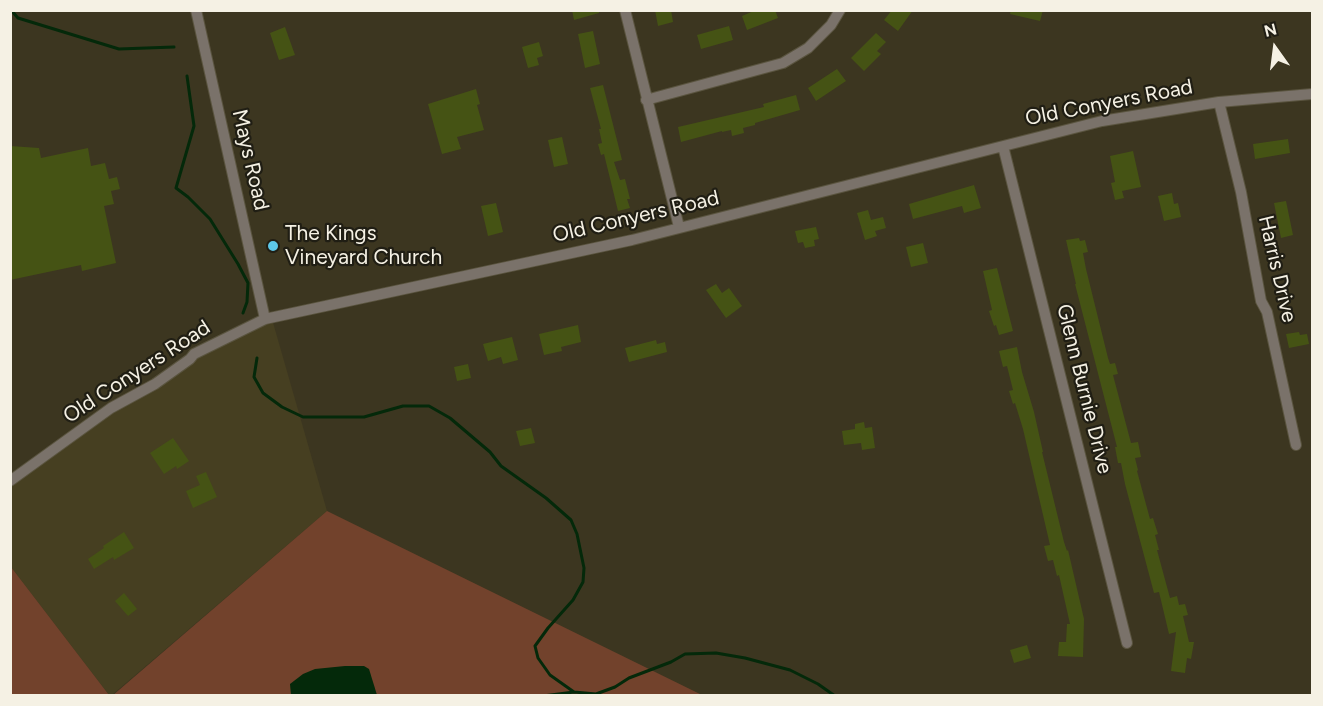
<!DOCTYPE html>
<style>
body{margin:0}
#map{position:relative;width:1323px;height:706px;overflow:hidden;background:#3c3620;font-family:Figtree,sans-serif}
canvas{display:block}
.frame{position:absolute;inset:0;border:12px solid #f5f1e4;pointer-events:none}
.north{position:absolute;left:1245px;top:18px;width:60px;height:60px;-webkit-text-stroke:4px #201e14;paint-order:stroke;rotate:346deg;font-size:16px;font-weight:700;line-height:24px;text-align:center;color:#f5f1e4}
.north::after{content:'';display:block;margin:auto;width:21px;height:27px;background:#f5f1e4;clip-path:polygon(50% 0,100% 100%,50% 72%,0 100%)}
</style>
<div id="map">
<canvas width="1323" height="706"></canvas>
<div class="frame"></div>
<div class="north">N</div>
</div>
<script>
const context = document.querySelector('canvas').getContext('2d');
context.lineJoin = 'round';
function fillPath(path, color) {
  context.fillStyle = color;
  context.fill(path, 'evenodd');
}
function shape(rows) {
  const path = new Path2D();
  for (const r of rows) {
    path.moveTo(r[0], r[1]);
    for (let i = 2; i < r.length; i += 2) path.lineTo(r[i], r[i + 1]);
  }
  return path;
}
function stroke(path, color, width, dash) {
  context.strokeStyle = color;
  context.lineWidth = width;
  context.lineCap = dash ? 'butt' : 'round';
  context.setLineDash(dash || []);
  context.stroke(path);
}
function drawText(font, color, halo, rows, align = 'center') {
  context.font = font + ' Figtree,sans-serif';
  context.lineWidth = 4.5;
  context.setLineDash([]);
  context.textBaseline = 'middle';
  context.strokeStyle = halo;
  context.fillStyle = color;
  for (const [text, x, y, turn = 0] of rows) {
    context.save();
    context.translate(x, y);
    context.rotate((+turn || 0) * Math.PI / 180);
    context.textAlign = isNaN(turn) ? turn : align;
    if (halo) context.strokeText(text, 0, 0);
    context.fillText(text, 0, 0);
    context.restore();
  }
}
const built = shape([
 [270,312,327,511,112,695,109,695,11,567,11,479,194,354]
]);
const green = shape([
 [327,511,702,695,112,696],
 [11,567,109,695,11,695]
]);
const water = shape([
 [345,666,364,666,369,669,377,695,291,695,290,684,303,674,315,669]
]);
const stream = shape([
 [11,10,18,18,119,49,174,47],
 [187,76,194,126,176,188,188,197,210,219,238,264,248,283,247,302,243,313],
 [257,358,254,377,263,393,282,407,303,417,364,417,403,406,429,406,450,418,490,452,501,466,546,498,571,520,577,534,584,568,583,582,573,600,548,628,535,646,538,658,550,675,574,692],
 [543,696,574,692,596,694,615,687,629,678,671,662,685,654,716,653,745,658,790,670,818,684,835,696]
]);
const building = shape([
 [572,10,599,10,599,13,574,20],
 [655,10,671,10,673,22,658,26],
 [756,10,775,10,778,18,747,30,742,16],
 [892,10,913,10,898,31,884,20],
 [1011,10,1043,10,1040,21,1010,14],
 [729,26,733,40,701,49,697,35],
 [285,27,295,55,279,60,270,33],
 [593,31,600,64,585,68,578,34],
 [876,33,886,42,877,51,881,54,864,71,851,58],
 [539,42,543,56,537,58,539,65,528,68,522,47],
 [837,69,846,81,816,101,808,88],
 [603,85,622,160,614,162,620,180,625,179,630,199,627,199,630,208,618,211,604,154,601,155,598,144,602,143,599,129,601,129,590,88],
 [476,89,480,104,477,105,484,130,457,137,461,149,442,154,428,104],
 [796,95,800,110,755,123,755,125,743,128,744,133,732,136,731,130,722,132,722,131,681,142,678,127,764,107,763,104],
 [562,137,568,164,554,167,548,140],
 [1288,139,1290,153,1255,159,1253,144],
 [10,146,39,148,41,158,88,148,91,166,105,163,109,179,117,177,120,189,111,191,114,204,104,206,116,263,82,271,81,265,10,280],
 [1133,151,1141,187,1122,191,1124,198,1115,200,1111,183,1115,182,1110,156],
 [974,185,981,208,964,213,962,206,913,219,909,204],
 [1172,193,1174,204,1178,203,1181,217,1164,221,1158,196],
 [1286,201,1293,235,1281,238,1274,203],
 [496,203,503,232,488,236,481,206],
 [868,210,871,220,883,217,886,228,875,231,877,236,865,240,857,213],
 [816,227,819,239,814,240,815,246,805,248,803,242,798,243,795,231],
 [1079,238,1080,241,1085,240,1088,252,1083,253,1086,269,1108,358,1110,364,1115,363,1118,374,1113,375,1131,443,1138,442,1141,457,1135,458,1138,470,1137,471,1150,519,1153,518,1158,534,1155,535,1159,550,1157,550,1170,598,1177,596,1179,605,1185,604,1188,615,1183,616,1189,642,1194,642,1191,659,1187,658,1185,673,1171,671,1176,632,1169,634,1159,592,1154,593,1125,484,1121,463,1118,463,1115,447,1117,447,1075,284,1076,284,1066,240],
 [923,243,928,263,911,267,906,247],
 [997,268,1013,331,999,335,996,325,994,326,989,311,992,310,983,271],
 [716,284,722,293,729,288,742,306,726,318,706,290],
 [578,325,581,342,561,347,562,351,544,355,539,334],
 [1299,332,1300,335,1307,334,1309,344,1289,348,1286,334],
 [512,337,518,360,503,364,501,357,488,361,483,344],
 [656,340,657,344,665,342,667,352,629,362,625,348],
 [1017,347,1022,372,1034,412,1043,452,1042,452,1064,542,1067,551,1068,550,1084,619,1083,657,1058,656,1059,642,1066,642,1067,624,1070,624,1059,575,1057,576,1053,560,1048,561,1044,546,1050,545,1023,429,1015,403,1013,404,1009,391,1013,390,1007,366,1003,367,999,351],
 [468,364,471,378,457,381,454,367],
 [864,422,865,428,872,427,875,448,862,450,861,443,844,445,842,431,855,429,855,424],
 [531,428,535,443,520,446,516,431],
 [173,438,189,461,177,469,176,466,164,474,150,453],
 [206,472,217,497,193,508,186,491,200,485,196,476],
 [124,532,134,548,114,560,113,557,94,569,88,559,104,548,103,546],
 [124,593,137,609,128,616,115,601],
 [1027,645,1031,658,1014,663,1010,650]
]);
const minor = shape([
 [196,10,265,319],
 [625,10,679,227],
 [646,100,783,63,808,48,831,25,840,10],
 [1219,102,1241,192,1261,301,1267,312,1296,445],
 [1003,146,1127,643],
 [10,481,111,408,155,384,190,359,194,354,265,319,632,240,1102,121,1219,102,1312,94]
]);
const markers = [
 [273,246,6,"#5dc7e8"]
];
const streetNames = [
 ["Old Conyers Road",1109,103,-11],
 ["Mays Road",250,160,77],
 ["Old Conyers Road",636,217,-13],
 ["Harris Drive",1277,269,77],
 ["Old Conyers Road",137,372,-33],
 ["Glenn Burnie Drive",1084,389,76]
];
const poiNames = [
 ["The Kings",285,234],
 ["Vineyard Church",285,258]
];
fillPath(built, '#463f21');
fillPath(green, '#72422c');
fillPath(water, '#04290a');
stroke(stream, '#04290a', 3);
fillPath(building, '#455314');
stroke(minor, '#5a543f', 12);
stroke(minor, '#7a726a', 10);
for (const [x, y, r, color] of markers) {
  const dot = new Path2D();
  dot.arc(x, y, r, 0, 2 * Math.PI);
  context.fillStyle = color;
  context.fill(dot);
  stroke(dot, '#201e14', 2);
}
drawText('21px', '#f5f1e4', '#201e14', streetNames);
drawText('21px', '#f5f1e4', '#201e14', poiNames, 'left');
</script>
